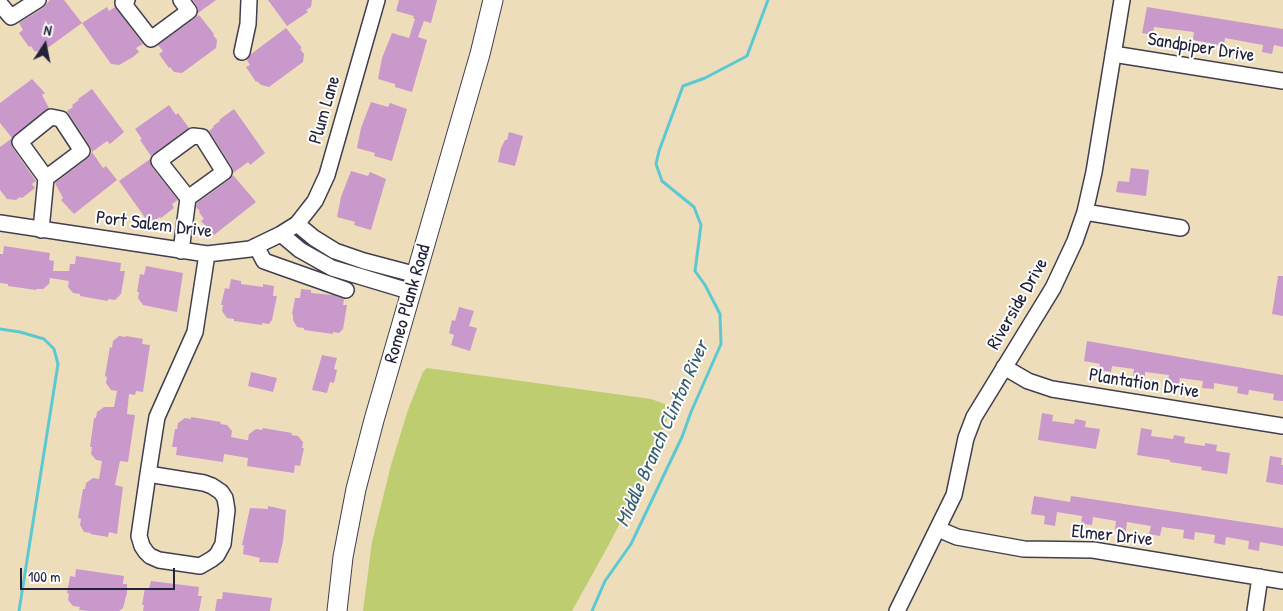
<!DOCTYPE html>
<style>
body{margin:0}
#map{position:relative;width:1283px;height:611px;overflow:hidden;background:#edb;font-family:"Patrick Hand",sans-serif}
canvas{display:block}
.north{position:absolute;left:20px;top:20px;width:50px;height:50px;-webkit-text-stroke:4px #fff;paint-order:stroke;rotate:11deg;font-size:14px;font-weight:700;line-height:20px;text-align:center;color:#22223b}
.north::after{content:'';display:block;margin:auto;width:18px;height:22px;background:#22223b;clip-path:polygon(50% 0,100% 100%,50% 72%,0 100%)}
.scale{position:absolute;left:20px;top:568px;width:155px;height:22px;box-sizing:border-box;border:2px solid #22223b;border-top:0;padding-left:6px;font-size:15px;line-height:18px;white-space:nowrap;color:#22223b;-webkit-text-stroke:4px #fff;paint-order:stroke}
</style>
<div id="map">
<canvas width="1283" height="611"></canvas>
<div class="north">N</div>
<div class="scale">100 m</div>
</div>
<script>
const context = document.querySelector('canvas').getContext('2d');
context.lineJoin = 'round';
function fillPath(path, color) {
  context.fillStyle = color;
  context.fill(path, 'evenodd');
}
function shape(rows) {
  const path = new Path2D();
  for (const r of rows) {
    path.moveTo(r[0], r[1]);
    for (let i = 2; i < r.length; i += 2) path.lineTo(r[i], r[i + 1]);
  }
  return path;
}
function stroke(path, color, width, dash) {
  context.strokeStyle = color;
  context.lineWidth = width;
  context.lineCap = dash ? 'butt' : 'round';
  context.setLineDash(dash || []);
  context.stroke(path);
}
function drawText(font, color, halo, rows, align = 'center') {
  context.font = font + ' "Patrick Hand",sans-serif';
  context.lineWidth = 4;
  context.setLineDash([]);
  context.textBaseline = 'middle';
  context.strokeStyle = halo;
  context.fillStyle = color;
  for (const [text, x, y, turn = 0] of rows) {
    context.save();
    context.translate(x, y);
    context.rotate((+turn || 0) * Math.PI / 180);
    context.textAlign = isNaN(turn) ? turn : align;
    if (halo) context.strokeText(text, 0, 0);
    context.fillText(text, 0, 0);
    context.restore();
  }
}
const green = shape([
 [427,368,651,399,665,404,667,420,646,473,607,548,572,611,363,611,372,542,391,465,408,410,423,372]
]);
const stream = shape([
 [0,329,20,332,44,339,54,349,58,364,19,611],
 [592,611,605,581,631,544,682,437,691,412,721,344,720,314,705,285,695,271,701,225,694,207,662,181,656,164,659,151,683,86,705,78,747,56,768,0]
]);
const building = shape([
 [50,0,64,0,82,23,42,52,34,51,31,46,29,47,19,33,23,30,19,23,43,8],
 [193,0,216,0,198,13,197,6],
 [268,0,312,0,311,7,306,10,308,12,287,26],
 [399,0,437,0,431,23,424,21,418,37,427,40,412,92,395,87,395,84,378,79,382,58,392,33,409,38,415,19,413,18,414,16,396,11],
 [107,7,109,11,115,7,143,44,136,48,139,52,133,57,119,65,111,64,82,23],
 [1147,7,1283,29,1283,47,1274,45,1272,54,1262,52,1263,45,1225,38,1224,46,1193,40,1194,32,1154,27,1153,35,1142,33],
 [199,15,214,34,213,35,217,40,216,48,182,73,174,72,170,67,169,68,159,54,163,51,158,45],
 [286,28,302,48,300,49,304,54,303,62,269,87,261,85,257,81,256,82,246,67,250,65,247,60,251,54],
 [32,79,45,93,42,95,49,108,12,138,0,123,0,103],
 [92,89,124,132,110,144,107,141,92,152,90,146,67,111,73,107,72,105,79,100,78,99],
 [371,102,388,107,390,103,407,109,392,161,374,156,375,153,357,148,361,128],
 [169,105,176,115,178,113,189,128,151,156,140,140,142,139,135,129],
 [234,109,265,153,250,165,248,162,233,173,232,167,209,131,214,127,213,126,220,121,219,120],
 [509,132,523,136,515,166,498,162,501,148,505,140,507,140],
 [11,139,12,147,36,181,32,184,35,188,22,198,20,197,16,200,7,199,0,190,0,147],
 [92,152,103,168,106,166,117,180,74,214,61,200,63,198,55,183,88,158],
 [150,159,152,167,178,200,172,204,174,208,161,218,160,217,155,220,146,219,119,181],
 [1131,168,1149,170,1146,196,1116,192,1118,181,1129,182],
 [351,171,368,176,370,172,386,179,371,230,354,225,355,222,337,217,341,197],
 [233,175,256,202,214,235,201,221,204,219,199,212,200,211,196,207,197,203,229,180],
 [4,246,50,253,49,260,54,261,53,271,69,271,70,264,75,264,76,256,121,263,120,271,125,271,121,294,115,300,108,299,108,301,80,296,80,294,73,293,68,287,69,281,50,278,49,284,43,289,37,289,36,290,8,286,8,284,0,283,0,254,3,254],
 [146,266,183,273,177,312,143,305,138,298,139,292,137,292,140,274,144,275],
 [1278,276,1283,276,1283,316,1272,314],
 [231,279,241,281,241,284,263,287,263,284,274,286,273,296,277,296,272,320,269,324,262,323,262,325,234,321,234,319,227,318,222,311,223,305,221,305,225,288,229,289],
 [301,289,311,290,311,293,333,295,344,299,343,305,347,305,343,329,339,333,333,332,333,334,304,330,304,328,297,327,293,320,293,314,292,314,295,298,300,298],
 [459,307,474,311,469,326,477,328,470,351,451,345,454,335,449,333,452,320,455,321],
 [119,336,126,337,126,336,143,339,142,344,150,345,143,392,136,391,135,395,129,394,127,414,135,415,131,442,128,462,120,461,115,485,123,487,117,534,109,532,108,537,90,534,91,533,84,532,80,525,81,519,78,518,83,489,85,489,86,483,93,478,99,479,102,461,96,460,91,454,92,447,90,447,94,418,96,418,97,412,104,407,114,407,117,391,111,390,106,383,107,377,105,376,110,347,112,348,113,341],
 [1087,341,1283,375,1283,401,1273,400,1274,394,1249,390,1248,395,1237,393,1238,387,1214,383,1214,389,1202,388,1203,381,1180,378,1179,384,1168,382,1169,375,1145,372,1145,377,1133,376,1134,369,1112,366,1111,372,1099,370,1100,364,1084,361],
 [322,355,337,358,334,369,337,370,334,383,330,382,327,393,312,390],
 [251,372,277,378,273,392,248,386],
 [1042,413,1053,415,1052,421,1074,424,1075,419,1086,421,1085,427,1100,429,1096,449,1038,440],
 [191,417,221,422,220,424,227,425,232,431,231,437,246,440,248,440,249,434,256,429,262,430,263,428,292,433,291,435,298,436,303,442,302,448,304,448,300,466,295,465,294,473,247,466,248,458,224,454,223,462,176,455,177,447,172,447,175,429,177,429,178,423,185,418,191,419],
 [1141,428,1152,430,1151,436,1173,439,1174,435,1185,437,1184,443,1205,446,1205,443,1217,445,1216,451,1230,453,1227,474,1201,470,1202,467,1170,462,1170,460,1137,455],
 [1270,456,1282,458,1281,465,1283,465,1283,485,1266,482],
 [1034,496,1070,502,1071,496,1283,528,1283,546,1260,542,1259,551,1248,549,1249,541,1226,537,1225,545,1214,543,1215,535,1195,532,1194,540,1183,538,1184,530,1162,527,1160,536,1149,534,1151,526,1127,522,1126,531,1115,529,1116,521,1093,517,1092,525,1081,524,1082,516,1057,512,1055,526,1044,524,1045,516,1031,514],
 [268,506,286,510,283,541,278,563,259,562,260,558,243,554,244,545,242,545,250,508,268,509],
 [76,569,124,576,123,584,127,584,127,593,123,608,119,611,89,611,79,610,80,607,73,606,68,600,69,594,67,593,70,576,75,577],
 [151,581,199,587,198,596,202,596,199,611,143,611,144,605,142,605,145,588,149,588],
 [223,592,272,598,270,611,215,611,217,599,222,599]
]);
const minor = shape([
 [127,0,123,3,151,39,189,11,181,0],
 [0,4,11,17,38,0],
 [242,52,248,24,249,0],
 [1113,54,1283,81],
 [1085,212,1181,228],
 [0,223,207,254,250,249,281,234,297,224,315,201,327,175,377,0],
 [297,224,314,238,335,251,364,261,417,275],
 [41,230,46,178,20,142,51,117,61,119,82,151,46,178],
 [281,234,300,250,332,268,412,292],
 [256,246,264,261,346,290],
 [181,251,188,198,159,161,193,136,202,137,224,172,188,198],
 [1004,367,1028,381,1052,389,1283,426],
 [148,474,204,483,212,486,221,492,225,498,227,510,223,544,217,555,212,559,200,566,159,560,150,556,146,552,142,546,139,536,148,474,155,429,157,417,195,332,207,254],
 [938,529,957,537,1024,549,1093,550,1283,581],
 [897,611,954,495,966,438,974,417,1053,288,1075,241,1085,212,1094,172,1122,0],
 [1255,611,1260,577]
]);
const major = shape([
 [337,611,343,557,356,489,374,420,480,54,493,0]
]);
const streetNames = [
 ["Sandpiper Drive",1201,48,9],
 ["Plum Lane",325,110,-74],
 ["Port Salem Drive",154,225,7],
 ["Romeo Plank Road",408,304,-74],
 ["Riverside Drive",1018,304,-60],
 ["Plantation Drive",1144,384,9],
 ["Elmer Drive",1112,536,6]
];
const waterNames = [
 ["Middle Branch Clinton River",663,434,-66]
];
fillPath(green, '#bdcd70');
stroke(stream, '#5cc9d2', 3);
fillPath(building, '#ca99cc');
stroke(minor, '#413e4e', 18);
stroke(major, '#413e4e', 21);
stroke(minor, '#fff', 15);
stroke(major, '#fff', 19);
drawText('19px', '#22223b', '#fff', streetNames);
drawText('italic 20px', '#365c70', '#fff', waterNames);
</script>
